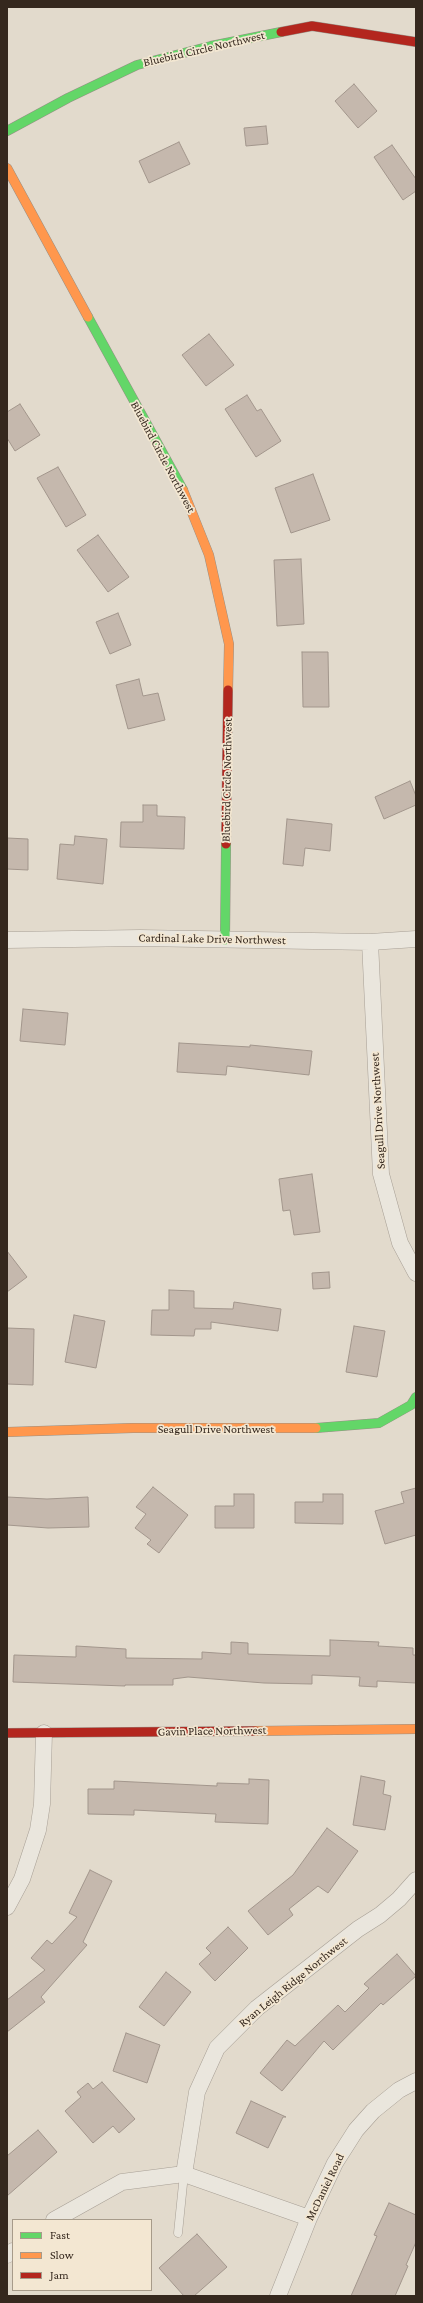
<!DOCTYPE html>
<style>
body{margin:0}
#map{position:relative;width:423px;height:2303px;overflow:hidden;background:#e2dacc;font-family:"Crimson Pro",serif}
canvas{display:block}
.frame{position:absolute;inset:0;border:8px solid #35281e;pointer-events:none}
.legend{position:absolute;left:12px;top:2219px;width:140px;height:72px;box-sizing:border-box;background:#f3e7d2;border:1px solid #a79b8a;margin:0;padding:5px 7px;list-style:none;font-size:12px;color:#35281e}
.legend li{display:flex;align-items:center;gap:8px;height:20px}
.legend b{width:20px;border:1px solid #a79b8a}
</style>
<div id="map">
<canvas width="423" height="2303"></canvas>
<div class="frame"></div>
<ul class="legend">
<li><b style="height:5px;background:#63d668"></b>Fast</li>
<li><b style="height:5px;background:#ff974d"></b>Slow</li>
<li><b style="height:5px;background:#b3261e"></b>Jam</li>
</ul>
</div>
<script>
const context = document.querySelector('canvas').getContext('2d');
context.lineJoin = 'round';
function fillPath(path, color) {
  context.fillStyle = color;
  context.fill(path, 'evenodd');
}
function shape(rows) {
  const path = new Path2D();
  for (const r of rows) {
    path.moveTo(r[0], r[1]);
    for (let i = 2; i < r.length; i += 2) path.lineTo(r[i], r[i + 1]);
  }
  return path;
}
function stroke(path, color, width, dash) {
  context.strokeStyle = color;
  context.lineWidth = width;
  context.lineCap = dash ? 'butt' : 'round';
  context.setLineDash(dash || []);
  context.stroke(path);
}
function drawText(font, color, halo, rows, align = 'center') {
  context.font = font + ' "Crimson Pro",serif';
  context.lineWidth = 3.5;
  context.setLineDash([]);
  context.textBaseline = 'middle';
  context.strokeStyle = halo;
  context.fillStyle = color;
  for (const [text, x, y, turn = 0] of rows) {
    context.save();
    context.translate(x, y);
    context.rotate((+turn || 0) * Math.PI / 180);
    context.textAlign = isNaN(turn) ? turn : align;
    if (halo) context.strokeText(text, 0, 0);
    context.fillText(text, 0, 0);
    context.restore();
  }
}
const building = shape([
 [354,84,377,111,358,128,335,101,354,84],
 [266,126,268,144,246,146,244,128,266,126],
 [179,142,190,164,149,183,139,161,179,142],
 [392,145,416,179,416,191,403,200,374,157,392,145],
 [209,334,234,365,206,386,182,355,209,334],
 [247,395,257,411,261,409,281,441,256,457,225,409,247,395],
 [20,404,40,435,15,451,7,438,7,412,20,404],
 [58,467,86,515,66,527,37,478,58,467],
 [313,474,330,520,291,533,275,488,313,474],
 [98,535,129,577,108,592,77,550,98,535],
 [301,559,304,624,277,626,274,560,301,559],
 [118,613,131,645,110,654,96,622,118,613],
 [302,652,328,652,329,707,303,707,302,652],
 [139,679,143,696,158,693,165,720,128,729,116,685,139,679],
 [410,781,416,796,416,805,384,819,375,797,410,781],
 [143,805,157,805,157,816,185,817,184,849,120,847,121,822,143,822,143,805],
 [287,819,332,824,330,851,305,848,303,866,283,864,287,819],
 [75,836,107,839,103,884,57,879,60,844,74,845,75,836],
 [7,838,28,839,28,870,7,869,7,838],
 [23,1009,68,1013,65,1045,20,1041,23,1009],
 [179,1043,250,1047,250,1045,312,1051,309,1075,227,1066,226,1075,177,1072,179,1043],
 [312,1174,320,1232,294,1235,290,1210,283,1211,279,1179,312,1174],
 [7,1251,27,1277,7,1292,7,1251],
 [329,1272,330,1288,313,1289,312,1273,329,1272],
 [169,1290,194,1291,194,1308,233,1309,234,1302,281,1309,278,1331,211,1322,211,1329,195,1329,194,1336,151,1335,152,1310,169,1310,169,1290],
 [74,1315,105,1321,96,1368,65,1362,74,1315],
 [354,1326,385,1331,377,1377,346,1372,354,1326],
 [7,1328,34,1329,33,1385,7,1384,7,1328],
 [153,1487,188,1515,159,1553,147,1544,151,1540,135,1528,146,1514,136,1507,153,1487],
 [416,1488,416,1535,385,1544,375,1511,404,1503,401,1492,416,1488],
 [234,1494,254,1494,254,1528,215,1528,215,1506,234,1506,234,1494],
 [323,1494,343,1494,343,1524,295,1523,295,1502,323,1502,323,1494],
 [7,1497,47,1499,88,1497,89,1527,48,1528,7,1525,7,1497],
 [330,1640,379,1642,378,1646,413,1648,413,1655,416,1655,416,1683,377,1681,377,1687,359,1686,360,1677,312,1675,312,1684,264,1683,188,1677,173,1679,173,1685,125,1685,125,1686,13,1682,14,1655,76,1657,76,1646,126,1649,126,1658,202,1659,202,1652,231,1654,231,1642,248,1643,248,1654,330,1656,330,1640],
 [361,1776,385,1781,383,1794,391,1796,385,1830,353,1825,361,1776],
 [249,1779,269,1780,268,1824,215,1822,216,1814,134,1810,134,1815,88,1814,88,1789,114,1789,114,1781,217,1786,217,1783,249,1784,249,1779],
 [327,1828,358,1851,328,1893,318,1886,289,1909,293,1915,268,1935,248,1911,293,1875,327,1828],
 [90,1870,112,1881,83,1942,87,1945,41,1997,45,2002,7,2032,7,2000,45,1970,31,1958,47,1940,52,1944,77,1917,69,1913,90,1870],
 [228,1927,248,1948,215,1981,199,1964,211,1953,206,1948,228,1927],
 [397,1954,416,1976,383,2005,381,2003,333,2050,324,2041,282,2091,260,2073,287,2040,295,2046,338,2005,345,2012,369,1988,364,1984,397,1954],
 [166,1972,191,1992,164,2026,139,2007,166,1972],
 [126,2033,160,2045,147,2083,113,2071,126,2033],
 [102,2082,135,2119,119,2133,113,2126,93,2143,65,2111,81,2097,77,2092,88,2083,93,2089,102,2082],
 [251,2101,286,2117,283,2117,268,2148,236,2133,251,2101],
 [38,2130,57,2152,7,2196,7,2156,38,2130],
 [389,2203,416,2215,416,2242,406,2265,408,2266,395,2296,351,2296,377,2236,374,2235,389,2203],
 [197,2234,227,2267,194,2296,184,2296,159,2268,197,2234]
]);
const lane = shape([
 [178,2233,184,2174]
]);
const street = shape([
 [7,940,140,938,370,942,416,939],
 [370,942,381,1174,400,1243,416,1273],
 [7,1907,22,1879,38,1830,42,1804,44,1733],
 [184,2174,197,2092,217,2048,257,2008,358,1929,380,1915,399,1899,416,1880],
 [54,2220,122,2182,184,2174,309,2218],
 [7,2255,13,2251],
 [278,2296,309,2218,335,2163,356,2130,373,2111,399,2090,416,2081]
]);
const fast = shape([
 [7,131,68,98,137,65,211,46,281,32],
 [88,317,183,490],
 [225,940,226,844],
 [316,1428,379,1423,411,1405,416,1397]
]);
const slow = shape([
 [7,168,88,317],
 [183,490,209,555,229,644,228,690],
 [7,1432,133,1428,316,1428],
 [255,1731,416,1729]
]);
const jam = shape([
 [281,32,312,26,416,42],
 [226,844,228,690],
 [7,1733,255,1731]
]);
const streetNames = [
 ["Bluebird Circle Northwest",204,49,-13],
 ["Bluebird Circle Northwest",163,457,62],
 ["Bluebird Circle Northwest",227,780,-89],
 ["Cardinal Lake Drive Northwest",212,939,1],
 ["Seagull Drive Northwest",378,1111,-93],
 ["Seagull Drive Northwest",216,1429],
 ["Gavin Place Northwest",212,1731,-1],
 ["Ryan Leigh Ridge Northwest",293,1982,-39],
 ["McDaniel Road",325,2187,-64]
];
fillPath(building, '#c5b8ad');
stroke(building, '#a2968c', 1);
stroke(lane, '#a79f95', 9);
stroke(street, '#a79f95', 17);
stroke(fast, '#968f85', 10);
stroke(slow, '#968f85', 10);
stroke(jam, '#968f85', 10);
stroke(lane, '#eae6dd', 8);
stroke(street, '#eae6dd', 16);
stroke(fast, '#63d668', 9);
stroke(slow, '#ff974d', 9);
stroke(jam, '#b3261e', 9);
drawText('12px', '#35281e', '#f3e7d2', streetNames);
</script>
